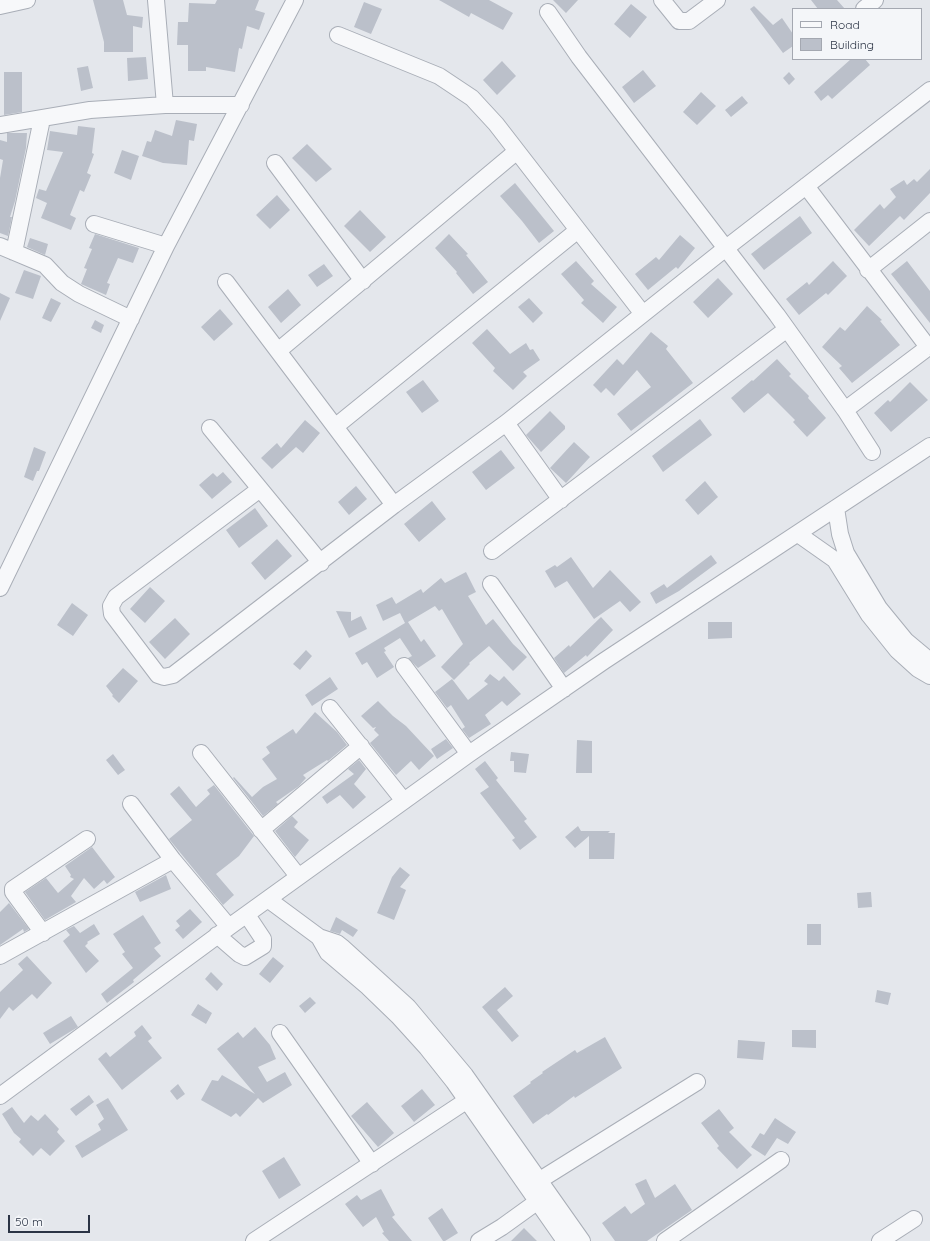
<!DOCTYPE html>
<style>
body{margin:0}
#map{position:relative;width:930px;height:1241px;overflow:hidden;background:#e4e7ec;font-family:Quicksand,sans-serif}
canvas{display:block}
.legend{position:absolute;left:792px;top:8px;width:130px;height:52px;box-sizing:border-box;background:#f4f6f9;border:1px solid #a4a8b1;margin:0;padding:5px 7px;list-style:none;font-size:12px;color:#2b3445}
.legend li{display:flex;align-items:center;gap:8px;height:20px}
.legend b{width:20px;border:1px solid #a4a8b1}
.scale{position:absolute;left:8px;top:1215px;width:82px;height:18px;box-sizing:border-box;border:2px solid #2b3445;border-top:0;padding-left:5px;font-size:12px;line-height:14px;white-space:nowrap;color:#2b3445;-webkit-text-stroke:3px #f4f6f9;paint-order:stroke}
</style>
<div id="map">
<canvas width="930" height="1241"></canvas>
<ul class="legend">
<li><b style="height:5px;background:#f7f8fa"></b>Road</li>
<li><b style="height:11px;background:#bbc0ca"></b>Building</li>
</ul>
<div class="scale">50 m</div>
</div>
<script>
const context = document.querySelector('canvas').getContext('2d');
context.lineJoin = 'round';
function fillPath(path, color) {
  context.fillStyle = color;
  context.fill(path, 'evenodd');
}
function shape(rows) {
  const path = new Path2D();
  for (const r of rows) {
    path.moveTo(r[0], r[1]);
    for (let i = 2; i < r.length; i += 2) path.lineTo(r[i], r[i + 1]);
  }
  return path;
}
function stroke(path, color, width, dash) {
  context.strokeStyle = color;
  context.lineWidth = width;
  context.lineCap = dash ? 'butt' : 'round';
  context.setLineDash(dash || []);
  context.stroke(path);
}
const building = shape([
 [93,0,123,0,127,15,143,17,142,28,133,26,133,52,104,52,104,42],
 [217,0,259,0,255,10,265,13,259,30,247,26,242,49,239,48,235,72,206,67,206,71,188,71,188,45,177,45,178,22,188,22,189,3,215,4],
 [439,0,489,0,513,13,503,30,471,13,469,17],
 [553,0,578,0,566,13],
 [811,0,837,0,845,9,818,9],
 [364,2,382,9,371,34,354,27],
 [631,4,647,17,630,38,614,24],
 [754,6,773,25,782,18,793,34,793,46,783,53,750,9],
 [146,57,148,79,128,81,127,58],
 [851,59,865,59,870,65,832,99,828,95,821,101,814,92],
 [502,61,516,76,497,95,483,80],
 [88,66,93,88,81,91,77,68],
 [643,70,656,86,634,103,622,87],
 [4,72,22,72,22,112,4,115],
 [789,72,795,79,789,85,783,78],
 [701,92,716,106,697,125,683,112],
 [742,96,748,103,731,117,725,110],
 [176,120,197,124,194,141,189,140,187,165,163,163,142,156,147,141,151,142,155,130,172,136],
 [78,126,95,128,92,153,94,154,87,173,91,175,84,192,80,190,70,215,76,218,71,230,41,218,47,203,36,198,39,189,46,191,63,152,47,150,50,131,77,135],
 [7,133,27,133,26,148,15,201,10,217,12,217,8,236,0,233,0,178,3,160,0,159,0,140,7,142],
 [307,144,332,169,316,182,292,158],
 [122,150,139,156,131,180,114,173],
 [930,169,930,193,904,220,900,216,869,246,854,230,880,204,884,209,896,197,890,189,904,180,907,185,914,179,917,182],
 [515,183,554,231,539,243,522,221,500,196],
 [277,195,290,210,270,229,256,215],
 [360,210,386,237,370,252,344,226],
 [800,216,812,233,764,270,751,254],
 [95,234,139,248,133,263,118,258,107,283,110,284,106,295,81,284,87,269,84,268,92,249,89,248],
 [449,234,468,254,466,255,488,282,473,294,456,273,457,272,435,248],
 [680,235,695,248,678,269,676,267,648,290,635,274,656,257,659,260],
 [30,238,48,244,45,255,27,247],
 [576,261,594,281,591,284,617,307,603,323,581,303,584,300,561,274],
 [833,261,847,276,828,295,826,293,799,315,786,299,807,282,809,285],
 [907,261,930,291,930,323,891,274],
 [324,264,333,276,317,287,308,275],
 [24,270,41,276,33,299,15,293],
 [718,278,733,294,708,318,693,302],
 [288,289,301,305,281,323,268,307],
 [0,293,10,298,0,321],
 [51,298,61,303,51,322,42,318],
 [529,298,543,313,533,323,518,307],
 [867,306,882,320,880,321,900,345,852,383,839,368,842,366,822,347,840,327,845,331],
 [220,309,233,324,214,341,201,327],
 [95,320,104,325,101,333,91,328],
 [487,329,510,354,526,343,530,350,533,349,540,360,523,372,527,376,513,390,493,371,495,368,472,343],
 [651,332,668,346,666,349,693,383,631,431,617,414,651,387,637,370,614,396,606,388,601,393,593,385,617,359,623,365],
 [777,359,791,374,789,376,809,396,808,398,826,418,807,437,793,422,795,420,768,393,744,413,731,398,752,380,753,381],
 [423,380,439,401,422,413,406,392],
 [910,382,928,400,891,432,874,413,888,400,890,402],
 [550,411,565,426,565,429,541,452,526,435],
 [700,419,712,435,663,472,652,456],
 [305,420,320,433,303,453,296,447,272,469,261,458,277,443,281,448],
 [574,442,590,457,566,483,550,468],
 [34,447,46,452,39,471,37,471,33,481,24,477],
 [501,450,515,468,486,490,472,472],
 [223,472,232,482,212,499,199,485,213,473,217,477],
 [705,481,718,497,698,515,685,500],
 [356,486,367,499,349,515,338,502],
 [432,501,446,519,419,542,404,524],
 [255,508,268,526,239,548,226,530],
 [277,539,292,556,265,580,251,563],
 [711,555,717,563,679,591,656,604,650,593,664,584,667,588],
 [571,557,593,588,610,570,641,602,630,612,620,601,594,619,567,581,555,588,545,571,555,565,557,567],
 [466,572,476,592,468,596,486,625,493,619,513,644,527,657,513,671,489,646,469,663,470,664,454,680,441,667,463,644,442,609,439,611,435,606,408,622,421,642,424,639,436,656,418,668,408,658,412,656,400,638,384,648,386,651,384,652,394,667,377,678,367,662,362,665,355,653,405,623,400,613,383,621,376,605,392,597,396,604,421,589,423,593,441,578,445,583],
 [150,587,165,601,145,623,130,609],
 [72,603,88,615,73,636,57,625],
 [336,611,351,612,351,621,361,616,367,629,349,638],
 [601,617,613,630,587,657,586,655,564,673,554,658,569,645,570,647],
 [175,618,190,634,165,659,149,642],
 [708,622,732,622,732,638,708,639],
 [306,650,312,656,300,670,293,664],
 [123,668,138,681,119,703,112,696,113,695,106,686],
 [490,674,499,681,504,676,521,694,507,706,502,701,485,715,491,724,469,738,462,729,465,727,451,705,447,708,435,692,452,679,468,700,488,684,484,681],
 [330,677,338,689,312,706,305,695],
 [378,701,393,716,406,726,434,756,419,770,411,761,396,775,370,743,379,735,374,730,376,727,373,728,361,716],
 [315,712,337,732,347,745,328,761,327,760,303,775,306,778,299,786,276,802,278,804,263,816,233,778,234,777,252,797,263,787,277,779,262,759,270,753,266,747,293,729,296,734],
 [446,739,453,748,437,759,431,749],
 [577,740,592,741,592,773,576,773],
 [511,752,529,754,526,773,514,772,514,761,510,761],
 [113,754,125,770,118,775,106,760],
 [359,760,366,769,354,784,366,797,353,809,340,795,327,804,322,797,354,774,348,769],
 [485,761,498,778,496,780,527,819,524,821,537,837,520,850,512,840,515,838,480,793,489,787,475,769],
 [214,785,254,836,239,856,216,874,234,895,223,905,169,839,192,820,170,794,179,786,196,807,210,794,207,790],
 [292,816,298,822,294,827,309,840,295,857,275,831],
 [578,826,581,831,610,831,608,833,615,833,614,859,589,859,589,836,575,848,565,837],
 [92,847,115,877,107,884,104,880,94,889,84,878,71,896,76,902,45,920,25,892,46,878,58,893,74,879,70,877,71,875,65,866],
 [400,867,410,875,400,887,406,890,394,920,377,913,392,877],
 [166,875,171,889,140,902,135,892],
 [871,892,872,907,858,908,857,893],
 [9,903,29,929,24,932,23,929,0,945,0,912],
 [190,909,202,922,183,939,175,930,180,926,176,921],
 [143,915,161,943,154,948,161,956,133,980,134,982,107,1003,101,994,133,968,122,954,125,952,113,934],
 [336,917,358,930,353,937,342,930,340,934,330,931],
 [94,924,100,934,87,942,88,943,85,946,99,961,86,973,63,941,70,935,66,930,74,926,80,933],
 [807,924,821,924,821,945,807,945],
 [27,956,52,983,37,999,32,994,13,1011,9,1007,0,1019,0,992,23,970,18,964],
 [273,957,284,966,270,983,259,974],
 [211,972,223,984,217,991,205,979],
 [505,987,513,996,497,1010,519,1036,512,1042,482,1007],
 [877,990,891,993,888,1005,875,1002],
 [310,997,316,1003,305,1013,299,1006],
 [198,1004,212,1013,206,1024,191,1015],
 [71,1016,78,1027,50,1044,43,1033],
 [142,1025,152,1038,148,1041,162,1058,122,1090,98,1059,106,1052,110,1057,136,1036,134,1032],
 [255,1027,270,1045,276,1059,258,1067,267,1082,285,1072,292,1085,263,1103,258,1098,240,1117,236,1113,231,1117,201,1100,212,1080,218,1081,222,1075,255,1094,217,1049,238,1032,243,1038],
 [792,1030,816,1030,816,1048,792,1047],
 [605,1037,622,1068,575,1098,574,1096,548,1115,547,1114,533,1124,513,1096,531,1083,530,1082,543,1073,542,1072,575,1050,577,1053],
 [738,1040,765,1042,763,1060,737,1058],
 [178,1084,185,1094,177,1100,170,1091],
 [422,1089,435,1105,414,1122,401,1106],
 [89,1095,94,1102,76,1116,70,1109],
 [108,1098,128,1130,82,1158,75,1146,101,1130,98,1124,104,1119,96,1105],
 [367,1102,394,1133,378,1147,351,1116],
 [12,1107,24,1123,31,1115,38,1121,45,1114,59,1129,57,1132,65,1141,50,1156,41,1148,33,1156,19,1142,21,1139,14,1133,2,1114],
 [719,1109,734,1128,729,1132,752,1155,737,1169,717,1148,719,1146,701,1123],
 [775,1118,796,1132,788,1144,777,1138,765,1156,751,1147,760,1133,764,1135],
 [284,1157,301,1185,279,1199,262,1171],
 [646,1179,655,1198,675,1184,692,1210,647,1241,615,1241,602,1223,625,1206,631,1214,645,1204,635,1184],
 [381,1189,395,1215,392,1217,412,1241,389,1241,382,1233,384,1232,376,1217,363,1227,345,1204,357,1195,361,1200],
 [442,1208,458,1233,445,1241,443,1241,428,1218],
 [524,1228,537,1241,511,1241]
]);
const minor = shape([
 [156,0,165,105],
 [662,0,679,21,689,21,717,0],
 [0,6,27,0],
 [864,9,875,0],
 [548,12,579,57,777,315,845,410,872,452],
 [338,35,439,76,472,98,496,124,643,314],
 [0,125,90,110,165,105,241,105],
 [275,163,363,281],
 [806,186,928,347],
 [94,224,166,246],
 [0,246,45,265,62,283,79,294,131,319],
 [14,252,42,119],
 [868,270,930,221],
 [226,282,394,505],
 [278,351,517,151],
 [845,410,930,346],
 [506,423,561,500],
 [336,426,578,230],
 [210,428,321,563],
 [260,489,116,597,111,606,112,614,158,675,164,677,173,675,394,505,506,423,726,248,930,90],
 [836,508,840,534,846,553,879,608,906,641,930,661],
 [798,534,835,560,869,615,897,650,918,669,930,676],
 [492,551,787,329],
 [491,584,564,689],
 [0,588,166,246,295,0],
 [404,666,469,754],
 [330,708,404,801],
 [201,753,298,876],
 [131,804,173,860,229,927],
 [261,830,361,746],
 [269,900,319,937,337,943,342,947,408,1007,465,1075,582,1241],
 [43,933,13,892,13,889,87,839],
 [217,935,239,954,245,957,263,946,263,939,247,915],
 [319,937,328,953,368,987,398,1016,427,1048,454,1082,565,1241],
 [0,956,173,860],
 [280,1033,372,1164],
 [0,1096,229,927,469,754,604,661,930,446],
 [540,1180,697,1082],
 [254,1241,466,1101],
 [479,1241,502,1227,545,1196],
 [665,1241,781,1160],
 [880,1241,914,1219]
]);
fillPath(building, '#bbc0ca');
stroke(minor, '#a9aeb7', 18);
stroke(minor, '#f7f8fa', 16);
</script>
